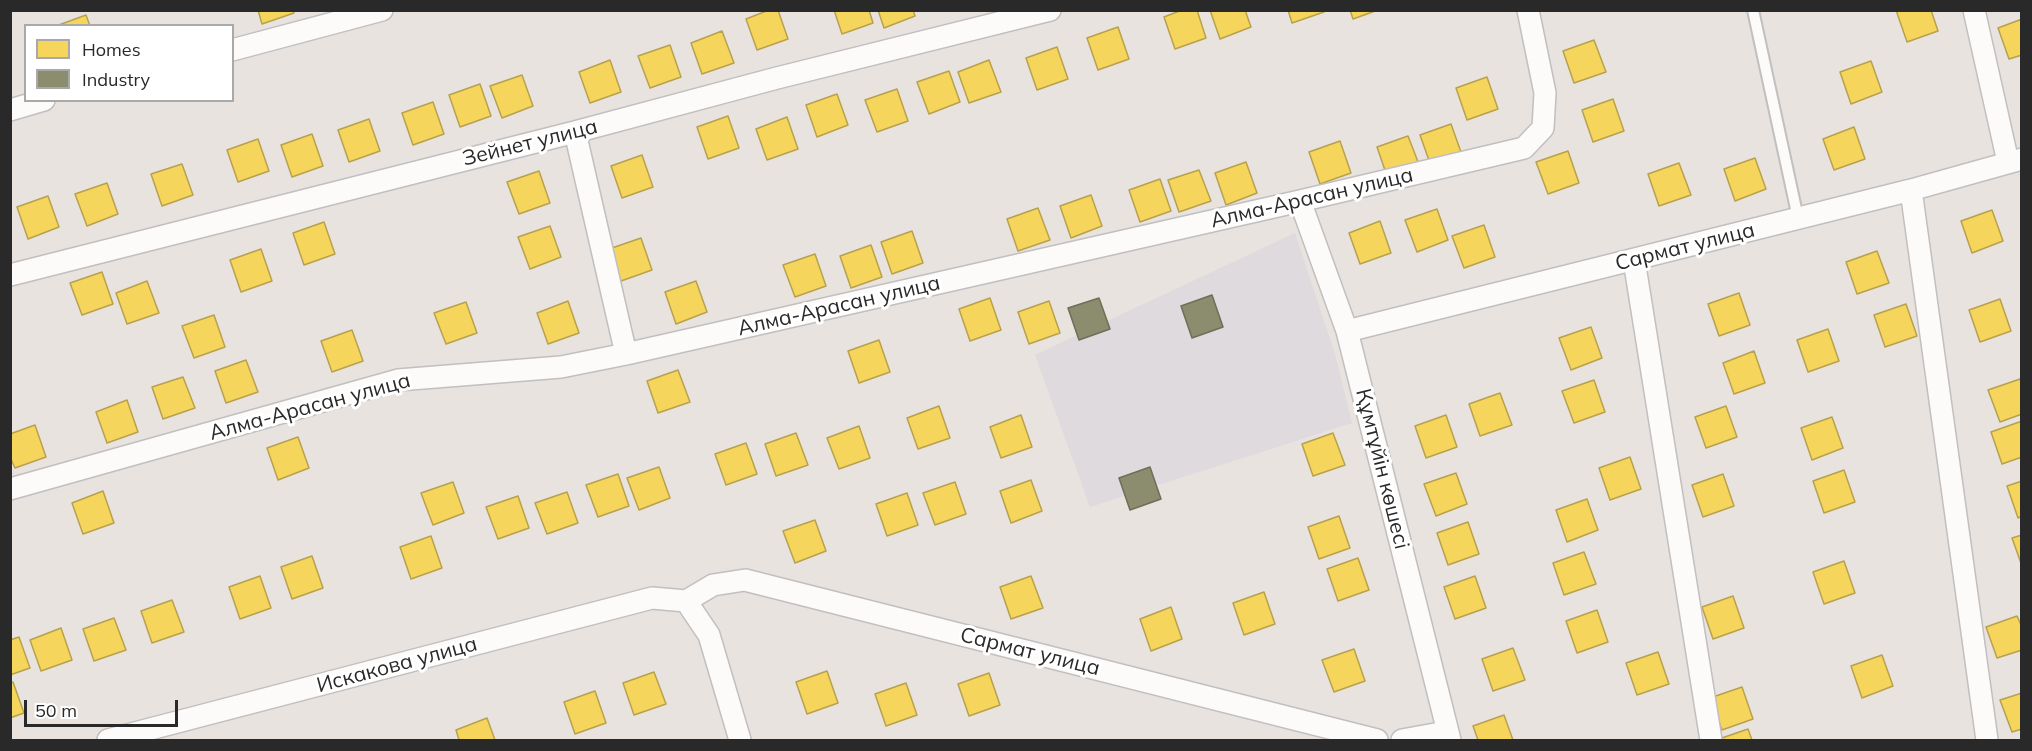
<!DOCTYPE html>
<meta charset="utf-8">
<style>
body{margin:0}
#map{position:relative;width:2032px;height:751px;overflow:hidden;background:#e8e3de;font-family:Mulish,sans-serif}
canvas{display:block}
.frame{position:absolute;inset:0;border:12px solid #292929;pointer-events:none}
.legend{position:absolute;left:24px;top:24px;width:210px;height:78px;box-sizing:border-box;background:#fff;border:2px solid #a9a9a9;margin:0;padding:8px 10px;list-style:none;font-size:18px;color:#292929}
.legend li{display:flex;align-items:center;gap:12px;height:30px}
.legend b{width:30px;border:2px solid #a9a9a9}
.scale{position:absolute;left:24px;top:700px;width:154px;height:27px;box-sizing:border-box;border:3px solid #292929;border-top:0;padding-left:8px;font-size:18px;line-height:21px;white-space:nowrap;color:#292929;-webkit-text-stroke:4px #fff;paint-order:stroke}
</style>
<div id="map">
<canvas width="2032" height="751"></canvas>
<div class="frame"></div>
<ul class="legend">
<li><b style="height:16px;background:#f6d55c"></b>Homes</li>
<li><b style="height:16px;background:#8c8c6e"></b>Industry</li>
</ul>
<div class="scale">50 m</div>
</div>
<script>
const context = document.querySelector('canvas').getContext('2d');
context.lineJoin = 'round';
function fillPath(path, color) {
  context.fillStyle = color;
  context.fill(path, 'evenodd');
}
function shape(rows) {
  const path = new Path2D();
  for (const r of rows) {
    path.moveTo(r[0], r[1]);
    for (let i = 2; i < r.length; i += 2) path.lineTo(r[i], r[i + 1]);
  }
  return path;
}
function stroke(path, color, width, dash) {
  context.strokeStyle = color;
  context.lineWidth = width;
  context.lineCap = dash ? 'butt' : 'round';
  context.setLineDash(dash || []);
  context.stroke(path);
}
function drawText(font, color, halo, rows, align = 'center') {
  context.font = font + ' Mulish,sans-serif';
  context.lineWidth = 6;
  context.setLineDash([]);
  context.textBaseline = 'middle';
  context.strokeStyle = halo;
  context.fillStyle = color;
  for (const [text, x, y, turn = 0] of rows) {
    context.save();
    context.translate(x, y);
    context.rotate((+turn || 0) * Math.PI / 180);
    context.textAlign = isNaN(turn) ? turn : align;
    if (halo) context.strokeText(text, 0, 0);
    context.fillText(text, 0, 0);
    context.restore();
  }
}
const industrial = shape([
 [1295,233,1335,354,1352,423,1090,507,1035,355]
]);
const homes = shape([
 [258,10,293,10,294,13,262,24,258,10],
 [769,10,778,10,788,39,757,50,746,19,769,10],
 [834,10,869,10,873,23,842,34,834,10],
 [878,10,913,10,915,16,884,28,878,10],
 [1182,10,1197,10,1206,38,1175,49,1164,17,1182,10],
 [1210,10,1245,10,1251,27,1220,39,1210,10],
 [1288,10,1323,10,1324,12,1292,23,1288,10],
 [1350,10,1378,10,1353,19,1350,10],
 [1896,10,1931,10,1938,31,1907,42,1896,10],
 [86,15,90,26,56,26,86,15],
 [2022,19,2022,55,2009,59,1998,28,2022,19],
 [1118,27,1129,59,1098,70,1087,38,1118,27],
 [722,31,734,63,702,74,691,43,722,31],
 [1594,40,1606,72,1574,83,1563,51,1594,40],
 [670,45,681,77,650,88,638,56,670,45],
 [1057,47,1068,79,1037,90,1026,58,1057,47],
 [610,60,621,92,590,103,579,72,610,60],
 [989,60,1001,92,969,103,958,72,989,60],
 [1871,61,1882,92,1851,104,1840,72,1871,61],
 [949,71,960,102,929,114,917,82,949,71],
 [522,75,533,106,502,118,490,86,522,75],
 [1487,77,1498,109,1467,120,1456,88,1487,77],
 [480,84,491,116,460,127,449,95,480,84],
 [897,89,908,121,877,132,865,100,897,89],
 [837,94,848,125,817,137,806,105,837,94],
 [1613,99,1624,131,1593,142,1582,110,1613,99],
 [433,102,444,134,413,145,402,113,433,102],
 [728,116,739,148,708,159,697,127,728,116],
 [787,117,798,149,767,160,756,129,787,117],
 [369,119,380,151,349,162,338,130,369,119],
 [1451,124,1462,155,1431,166,1420,135,1451,124],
 [1854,127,1865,159,1834,170,1823,139,1854,127],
 [312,134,323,166,292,177,281,145,312,134],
 [1408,136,1420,167,1388,179,1377,147,1408,136],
 [258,139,269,171,238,182,227,150,258,139],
 [1340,141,1351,173,1320,184,1309,152,1340,141],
 [1568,151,1579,183,1548,194,1536,162,1568,151],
 [642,155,653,187,622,198,611,166,642,155],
 [1755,158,1766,189,1735,201,1724,169,1755,158],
 [1246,162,1257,193,1226,205,1215,173,1246,162],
 [1679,163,1691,195,1659,206,1648,174,1679,163],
 [182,164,193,195,162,206,151,174,182,164],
 [1199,170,1211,201,1179,212,1168,180,1199,170],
 [539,171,550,203,519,214,507,182,539,171],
 [1160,179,1171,211,1140,222,1129,190,1160,179],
 [107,183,118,214,87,226,75,194,107,183],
 [1091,195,1102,226,1071,238,1060,206,1091,195],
 [48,196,59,227,28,239,17,207,48,196],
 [1038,208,1050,240,1018,251,1007,219,1038,208],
 [1437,209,1448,240,1417,252,1405,220,1437,209],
 [1992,210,2003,241,1972,253,1961,221,1992,210],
 [1380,221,1391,253,1360,264,1349,233,1380,221],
 [324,222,335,254,304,265,293,233,324,222],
 [1484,225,1495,257,1464,268,1452,236,1484,225],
 [550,226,561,257,530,269,518,237,550,226],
 [912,231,923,263,892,274,881,242,912,231],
 [641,238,652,270,621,281,609,249,641,238],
 [871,245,882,277,851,288,840,256,871,245],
 [261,249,272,281,241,292,230,260,261,249],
 [1877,251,1889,283,1857,294,1846,262,1877,251],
 [815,254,826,286,795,297,783,265,815,254],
 [102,272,113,304,82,315,70,283,102,272],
 [147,281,159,313,127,324,116,293,147,281],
 [696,281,707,312,676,324,665,292,696,281],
 [1739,293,1750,325,1719,336,1708,304,1739,293],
 [990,298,1001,330,970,341,959,309,990,298],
 [2000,299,2011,331,1980,342,1969,310,2000,299],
 [568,301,579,333,548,344,537,313,568,301],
 [1049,301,1060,333,1029,344,1018,312,1049,301],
 [466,302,477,333,446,344,434,313,466,302],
 [1906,304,1917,336,1885,347,1874,315,1906,304],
 [214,315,225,347,194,358,182,326,214,315],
 [1591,327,1602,358,1571,370,1559,338,1591,327],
 [1828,329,1839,361,1808,372,1797,340,1828,329],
 [352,330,363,361,332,372,321,341,352,330],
 [879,340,890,372,859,383,848,351,879,340],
 [1754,351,1765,383,1734,394,1723,363,1754,351],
 [246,360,258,392,226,403,215,371,246,360],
 [678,370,690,402,658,413,647,381,678,370],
 [183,377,195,408,163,419,152,387,183,377],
 [2020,379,2022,385,2022,414,2000,422,1988,390,2020,379],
 [1594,380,1605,412,1574,423,1562,391,1594,380],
 [1500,393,1512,425,1480,436,1469,404,1500,393],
 [127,400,138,432,107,443,96,412,127,400],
 [939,406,950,438,918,449,907,418,939,406],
 [1726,406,1737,437,1706,448,1695,417,1726,406],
 [1021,415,1032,447,1001,458,990,427,1021,415],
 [1446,415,1457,447,1426,458,1415,426,1446,415],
 [1832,417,1843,448,1812,460,1801,428,1832,417],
 [2022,421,2022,457,2002,464,1991,432,2022,421],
 [35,425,46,457,15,468,10,457,10,434,35,425],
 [859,426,870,458,839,469,827,438,859,426],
 [796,433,808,465,776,476,765,444,796,433],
 [1333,433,1345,465,1313,476,1302,444,1333,433],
 [298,437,309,468,278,480,267,448,298,437],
 [746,443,757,474,726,485,715,454,746,443],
 [1630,457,1641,489,1610,500,1599,468,1630,457],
 [659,467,670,498,639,510,627,478,659,467],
 [1844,470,1855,502,1824,513,1813,481,1844,470],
 [1456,473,1467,504,1436,516,1424,484,1456,473],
 [618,474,629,506,598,517,586,485,618,474],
 [1723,474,1734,506,1703,517,1692,485,1723,474],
 [1031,480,1042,511,1011,523,1000,491,1031,480],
 [2022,481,2022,516,2018,518,2007,486,2022,481],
 [453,482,464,513,433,525,421,493,453,482],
 [955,482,966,514,935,525,923,493,955,482],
 [103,491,114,523,83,534,72,503,103,491],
 [567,492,578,523,547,534,535,503,567,492],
 [907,493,918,525,887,536,876,504,907,493],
 [518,496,529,528,498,539,486,507,518,496],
 [1587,499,1598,530,1567,542,1556,510,1587,499],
 [1339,516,1350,548,1319,559,1308,527,1339,516],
 [815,520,826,551,795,563,783,531,815,520],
 [1468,522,1479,554,1448,565,1437,533,1468,522],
 [2022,535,2022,566,2012,538,2022,535],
 [431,536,442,568,411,579,400,547,431,536],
 [1584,552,1596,584,1564,595,1553,563,1584,552],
 [312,556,323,588,292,599,281,567,312,556],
 [1358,558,1369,590,1338,601,1327,569,1358,558],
 [1844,561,1855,593,1824,604,1813,572,1844,561],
 [260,576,271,608,240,619,229,587,260,576],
 [1031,576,1043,608,1011,619,1000,587,1031,576],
 [1475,576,1486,608,1455,619,1444,587,1475,576],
 [1264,592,1275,624,1244,635,1233,603,1264,592],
 [1733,596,1744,628,1713,639,1702,607,1733,596],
 [172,600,184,632,152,643,141,611,172,600],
 [1171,607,1182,639,1151,651,1140,619,1171,607],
 [1597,610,1608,642,1577,653,1566,621,1597,610],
 [2017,616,2022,627,2022,650,1997,658,1986,627,2017,616],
 [114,618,126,650,94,661,83,629,114,618],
 [61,628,72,660,41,671,30,640,61,628],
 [19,637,30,668,10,675,10,640,19,637],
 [1513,648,1525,680,1493,691,1482,659,1513,648],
 [1354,649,1365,681,1334,692,1322,660,1354,649],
 [1658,652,1669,684,1637,695,1626,663,1658,652],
 [1882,655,1893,686,1862,698,1851,666,1882,655],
 [827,671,838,703,807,714,796,682,827,671],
 [654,672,666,704,634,715,623,683,654,672],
 [989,673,1000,705,969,716,958,684,989,673],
 [13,682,24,713,10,718,10,683,13,682],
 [906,683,917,715,886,726,875,694,906,683],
 [1742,687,1753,719,1722,730,1710,698,1742,687],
 [595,691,606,723,575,734,564,702,595,691],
 [2022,693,2022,729,2012,732,2000,700,2022,693],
 [1504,715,1513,740,1478,740,1473,726,1504,715],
 [487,718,495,740,459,740,456,730,487,718],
 [1748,729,1752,740,1716,740,1748,729]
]);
const industry = shape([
 [1212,295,1223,327,1192,338,1181,306,1212,295],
 [1099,298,1110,329,1079,340,1068,308,1099,298],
 [1150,467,1161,499,1130,510,1119,478,1150,467]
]);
const service = shape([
 [1753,10,1798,218]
]);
const minor = shape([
 [1974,10,2008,162],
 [232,50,382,10],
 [10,110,44,100],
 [575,132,626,354],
 [1911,190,1987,740],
 [1300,201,1347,331,1450,740],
 [1634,260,1711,740],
 [10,275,575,132,777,78,1050,10],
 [1347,331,1911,190,2022,159],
 [10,489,398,380,561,367,626,354,1300,201,1524,148,1543,128,1545,93,1528,10],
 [686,601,713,585,745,580,1377,740],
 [686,601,709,635,740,740],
 [108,740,652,598,686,601],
 [1402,740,1446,732]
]);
const streetNames = [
 ["Зейнет улица",530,143,-14],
 ["Алма-Арасан улица",1312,198,-13],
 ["Сармат улица",1685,247,-14],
 ["Алма-Арасан улица",839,306,-13],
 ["Алма-Арасан улица",310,407,-15],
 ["Құмтұйiн көшесі",1382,469,76],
 ["Сармат улица",1030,652,14],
 ["Искакова улица",397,665,-15]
];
fillPath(industrial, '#dedadd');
fillPath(homes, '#f6d55c');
stroke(homes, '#b8a14d', 1.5);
fillPath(industry, '#8c8c6e');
stroke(industry, '#6e6e59', 1.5);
stroke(service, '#c1bfc0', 14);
stroke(minor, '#c1bfc0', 24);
stroke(service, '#fcfbfa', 10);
stroke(minor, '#fcfbfa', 21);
drawText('21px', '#292929', '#fff', streetNames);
</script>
